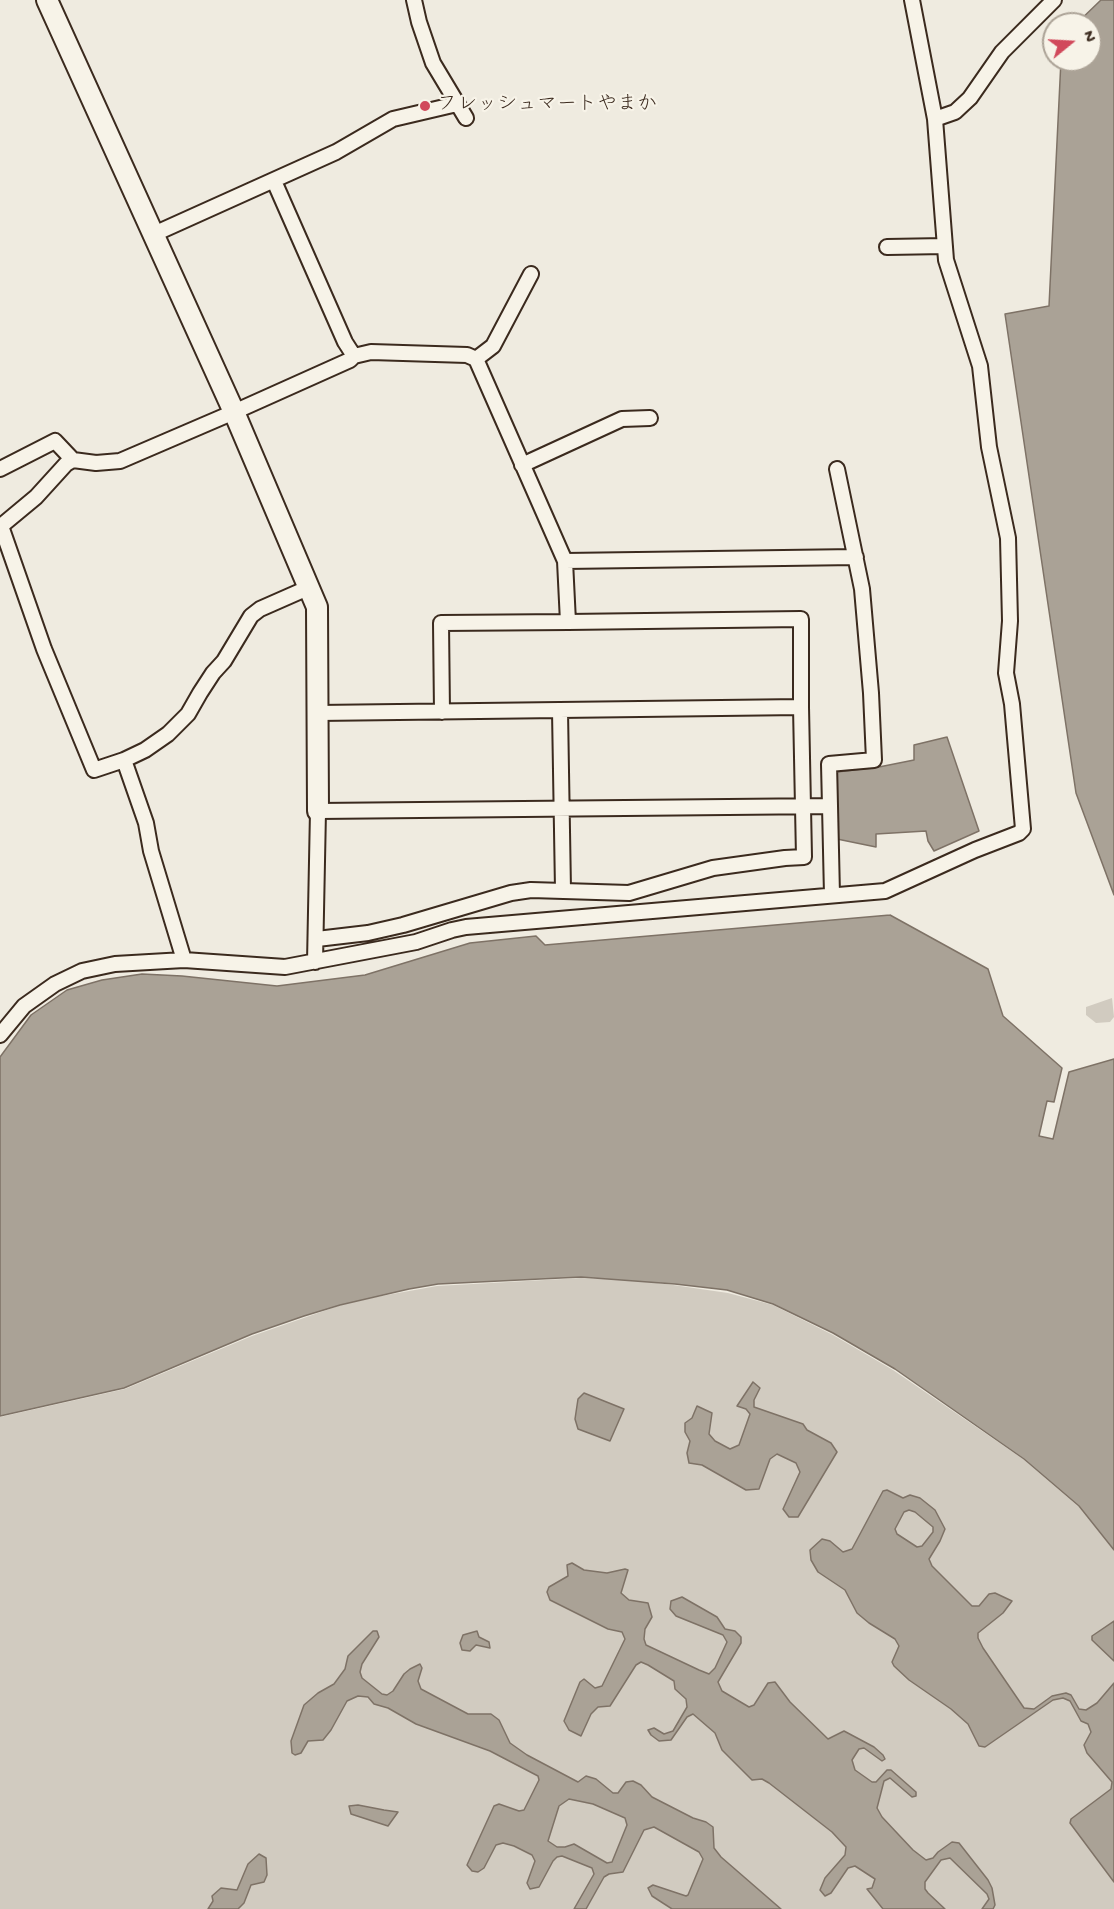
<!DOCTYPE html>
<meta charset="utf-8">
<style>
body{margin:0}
#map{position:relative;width:1114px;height:1909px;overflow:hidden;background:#efebe0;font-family:"Gochi Hand",sans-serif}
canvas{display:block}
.north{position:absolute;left:1042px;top:12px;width:60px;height:60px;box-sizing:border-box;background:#f7f3e8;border:2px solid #aca397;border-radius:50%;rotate:72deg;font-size:16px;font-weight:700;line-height:24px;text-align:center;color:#3b2a1e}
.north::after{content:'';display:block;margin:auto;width:21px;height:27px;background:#d1495b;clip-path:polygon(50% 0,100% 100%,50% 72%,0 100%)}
</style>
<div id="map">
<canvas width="1114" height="1909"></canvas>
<div class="north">N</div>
</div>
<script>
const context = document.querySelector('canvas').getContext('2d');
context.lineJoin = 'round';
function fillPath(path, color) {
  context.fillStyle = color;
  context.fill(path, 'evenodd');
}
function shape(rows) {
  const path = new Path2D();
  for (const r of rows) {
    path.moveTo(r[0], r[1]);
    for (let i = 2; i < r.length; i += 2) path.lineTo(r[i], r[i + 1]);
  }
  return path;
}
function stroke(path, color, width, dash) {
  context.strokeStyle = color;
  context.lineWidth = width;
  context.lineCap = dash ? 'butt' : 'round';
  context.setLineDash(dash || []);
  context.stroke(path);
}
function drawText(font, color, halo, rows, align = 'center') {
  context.font = font + ' "Gochi Hand","Klee One",sans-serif';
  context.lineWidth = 4.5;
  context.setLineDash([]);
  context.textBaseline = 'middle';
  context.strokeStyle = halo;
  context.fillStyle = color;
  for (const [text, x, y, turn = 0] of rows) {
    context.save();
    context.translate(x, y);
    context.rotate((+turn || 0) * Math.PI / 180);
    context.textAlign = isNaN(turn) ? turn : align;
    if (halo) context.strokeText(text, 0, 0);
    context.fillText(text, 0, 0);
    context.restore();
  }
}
const green = shape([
 [1112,998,1114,1017,1110,1022,1096,1023,1086,1015,1086,1007],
 [581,1278,633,1280,673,1285,728,1293,773,1305,833,1335,893,1370,1023,1459,1079,1507,1114,1551,1114,1909,0,1909,0,1417,125,1389,252,1336,341,1305,376,1297,437,1286]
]);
const water = shape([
 [1101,0,1114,0,1114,895,1076,793,1005,314,1049,306,1061,60,1090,60,1090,24,1076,24,1101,0],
 [947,737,979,831,934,851,928,841,926,831,876,834,876,847,837,839,837,772,879,767,914,760,914,745,947,737],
 [890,915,988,969,1003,1016,1062,1068,1054,1102,1047,1101,1039,1136,1053,1139,1069,1072,1114,1059,1114,1550,1079,1506,1024,1459,895,1369,833,1333,773,1304,727,1290,675,1284,581,1277,438,1284,409,1289,340,1305,304,1316,252,1334,124,1388,0,1416,0,1057,31,1015,67,990,102,980,142,974,182,976,277,986,365,975,470,943,536,936,545,945,890,915],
 [753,1382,760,1388,754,1400,754,1407,803,1424,807,1430,831,1443,837,1452,798,1517,789,1517,783,1509,800,1472,796,1463,777,1454,770,1459,759,1489,746,1490,702,1465,689,1463,687,1453,690,1441,685,1432,685,1423,692,1418,697,1406,712,1413,709,1434,715,1441,730,1449,739,1445,750,1414,746,1409,737,1406,753,1382],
 [584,1393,624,1409,610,1441,578,1429,575,1419,578,1399,584,1393],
 [887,1490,903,1498,910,1495,920,1498,935,1510,945,1529,940,1541,929,1559,932,1566,972,1606,979,1606,989,1594,995,1593,1012,1601,1003,1613,978,1633,978,1638,983,1648,1024,1708,1034,1709,1052,1696,1066,1693,1071,1695,1079,1709,1086,1710,1097,1703,1114,1683,1114,1882,1070,1823,1071,1819,1111,1789,1112,1782,1087,1753,1084,1745,1091,1732,1088,1724,1081,1721,1070,1701,1063,1698,1053,1700,985,1747,979,1746,968,1724,951,1709,909,1680,894,1666,892,1662,899,1646,895,1639,869,1623,857,1613,845,1590,818,1572,811,1560,810,1550,822,1539,830,1541,843,1552,852,1549,883,1491,887,1490],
 [909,1510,915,1512,933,1527,933,1532,922,1546,917,1547,897,1534,895,1529,904,1512,909,1510],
 [572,1563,584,1570,607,1573,625,1569,628,1570,621,1593,629,1600,648,1603,652,1617,645,1629,644,1639,646,1645,699,1670,709,1674,715,1668,727,1642,723,1635,676,1616,670,1609,671,1601,682,1597,717,1617,725,1629,735,1631,741,1637,741,1643,718,1682,722,1691,749,1707,754,1705,768,1683,775,1682,790,1702,828,1739,844,1731,874,1747,883,1755,885,1759,882,1761,864,1748,859,1749,852,1760,855,1770,872,1782,876,1782,887,1770,891,1770,916,1792,916,1796,912,1797,890,1778,884,1781,877,1808,882,1817,913,1850,926,1860,933,1858,938,1852,952,1842,959,1843,988,1880,992,1888,995,1905,993,1909,982,1909,989,1899,987,1894,950,1858,941,1860,925,1882,925,1889,928,1893,945,1909,883,1909,867,1889,872,1888,875,1879,855,1866,848,1868,831,1893,825,1896,820,1890,825,1878,845,1855,846,1847,832,1832,769,1783,762,1779,752,1780,722,1750,715,1733,693,1714,687,1717,671,1740,659,1741,651,1735,648,1730,654,1728,664,1734,673,1731,687,1707,686,1699,675,1689,674,1681,648,1665,641,1662,636,1665,610,1706,598,1707,591,1714,581,1736,569,1730,564,1721,580,1682,584,1679,595,1688,602,1686,625,1639,622,1632,608,1629,550,1600,547,1592,549,1587,568,1576,567,1565,572,1563],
 [1114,1621,1114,1661,1092,1640,1092,1636,1114,1621],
 [373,1631,377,1631,379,1637,362,1664,360,1672,362,1678,382,1694,387,1695,393,1691,404,1674,410,1669,420,1664,422,1668,418,1681,421,1689,468,1714,491,1714,499,1720,510,1743,527,1755,578,1782,586,1776,596,1779,613,1793,618,1793,626,1782,633,1781,641,1785,652,1797,693,1818,706,1822,713,1827,714,1848,721,1857,781,1909,672,1909,652,1896,648,1888,653,1885,686,1896,688,1895,703,1859,699,1852,654,1827,644,1830,623,1872,609,1874,604,1877,586,1909,574,1909,594,1874,592,1868,562,1856,557,1857,553,1861,539,1887,530,1889,527,1883,535,1861,532,1855,514,1846,503,1843,496,1845,484,1868,478,1872,472,1871,467,1865,494,1806,499,1804,519,1811,524,1810,539,1780,538,1776,490,1751,416,1724,388,1708,374,1704,368,1697,358,1696,347,1701,331,1730,323,1740,308,1741,301,1753,295,1755,292,1753,291,1741,304,1705,318,1693,334,1684,345,1669,348,1656,373,1631],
 [569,1799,593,1804,625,1818,627,1825,612,1862,607,1863,574,1844,565,1847,557,1847,548,1841,559,1806,569,1799],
 [477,1631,479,1637,489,1642,490,1648,476,1645,470,1651,462,1650,460,1643,463,1635,477,1631],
 [358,1805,384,1810,398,1812,388,1826,351,1814,349,1806,358,1805],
 [259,1854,266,1858,267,1875,264,1882,251,1885,244,1903,238,1909,208,1909,213,1901,212,1896,221,1888,237,1890,248,1864,259,1854]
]);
const street = shape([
 [414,0,419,22,433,63,466,118],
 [935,119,955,112,970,98,1002,52,1054,0],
 [274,181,345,342,354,356],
 [154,234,336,152,393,119,457,104],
 [887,247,945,246],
 [476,359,493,346,531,274],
 [73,460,66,464,36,497,1,526,44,649,94,770,124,760,145,750,168,734,188,714,200,693,213,673,224,661,251,616,260,609,310,587],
 [522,465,622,419,650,418],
 [0,469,55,441,73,460,96,463,120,461,234,412,350,360,354,356,371,352,467,355,476,359,565,561,856,557],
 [568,622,801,619,801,707],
 [560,711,563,890],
 [442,712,441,623,568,622,565,561],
 [124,760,146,823,151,851,184,960],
 [830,806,829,764,874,760,871,693,862,589,837,469],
 [317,939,368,933,403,925,511,893,531,890,629,893,713,868,785,858,804,857,801,707,318,713],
 [315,962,318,811,830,806,832,895],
 [0,1035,24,1006,55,984,82,971,115,964,184,960,285,967,416,942,452,930,466,927,885,891,975,850,1019,833,1023,829,1012,704,1006,673,1010,621,1008,538,989,447,980,366,946,260,935,119,912,0]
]);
const secondary = shape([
 [47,0,234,412,317,607,318,811]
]);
const markers = [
 [425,106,6,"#d1495b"]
];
const poiNames = [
 ["フレッシュマートやまか",437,106]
];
fillPath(green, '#d1cbc0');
fillPath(water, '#aaa296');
stroke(water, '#7e7266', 1.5);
stroke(street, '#3b2a1e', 18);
stroke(secondary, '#3b2a1e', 24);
stroke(street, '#f7f3e8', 14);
stroke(secondary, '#f7f3e8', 20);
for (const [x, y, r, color] of markers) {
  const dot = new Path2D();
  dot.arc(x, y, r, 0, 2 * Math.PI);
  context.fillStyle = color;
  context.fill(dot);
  stroke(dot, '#f7f3e8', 2);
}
drawText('20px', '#3b2a1e', '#f7f3e8', poiNames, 'left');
</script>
